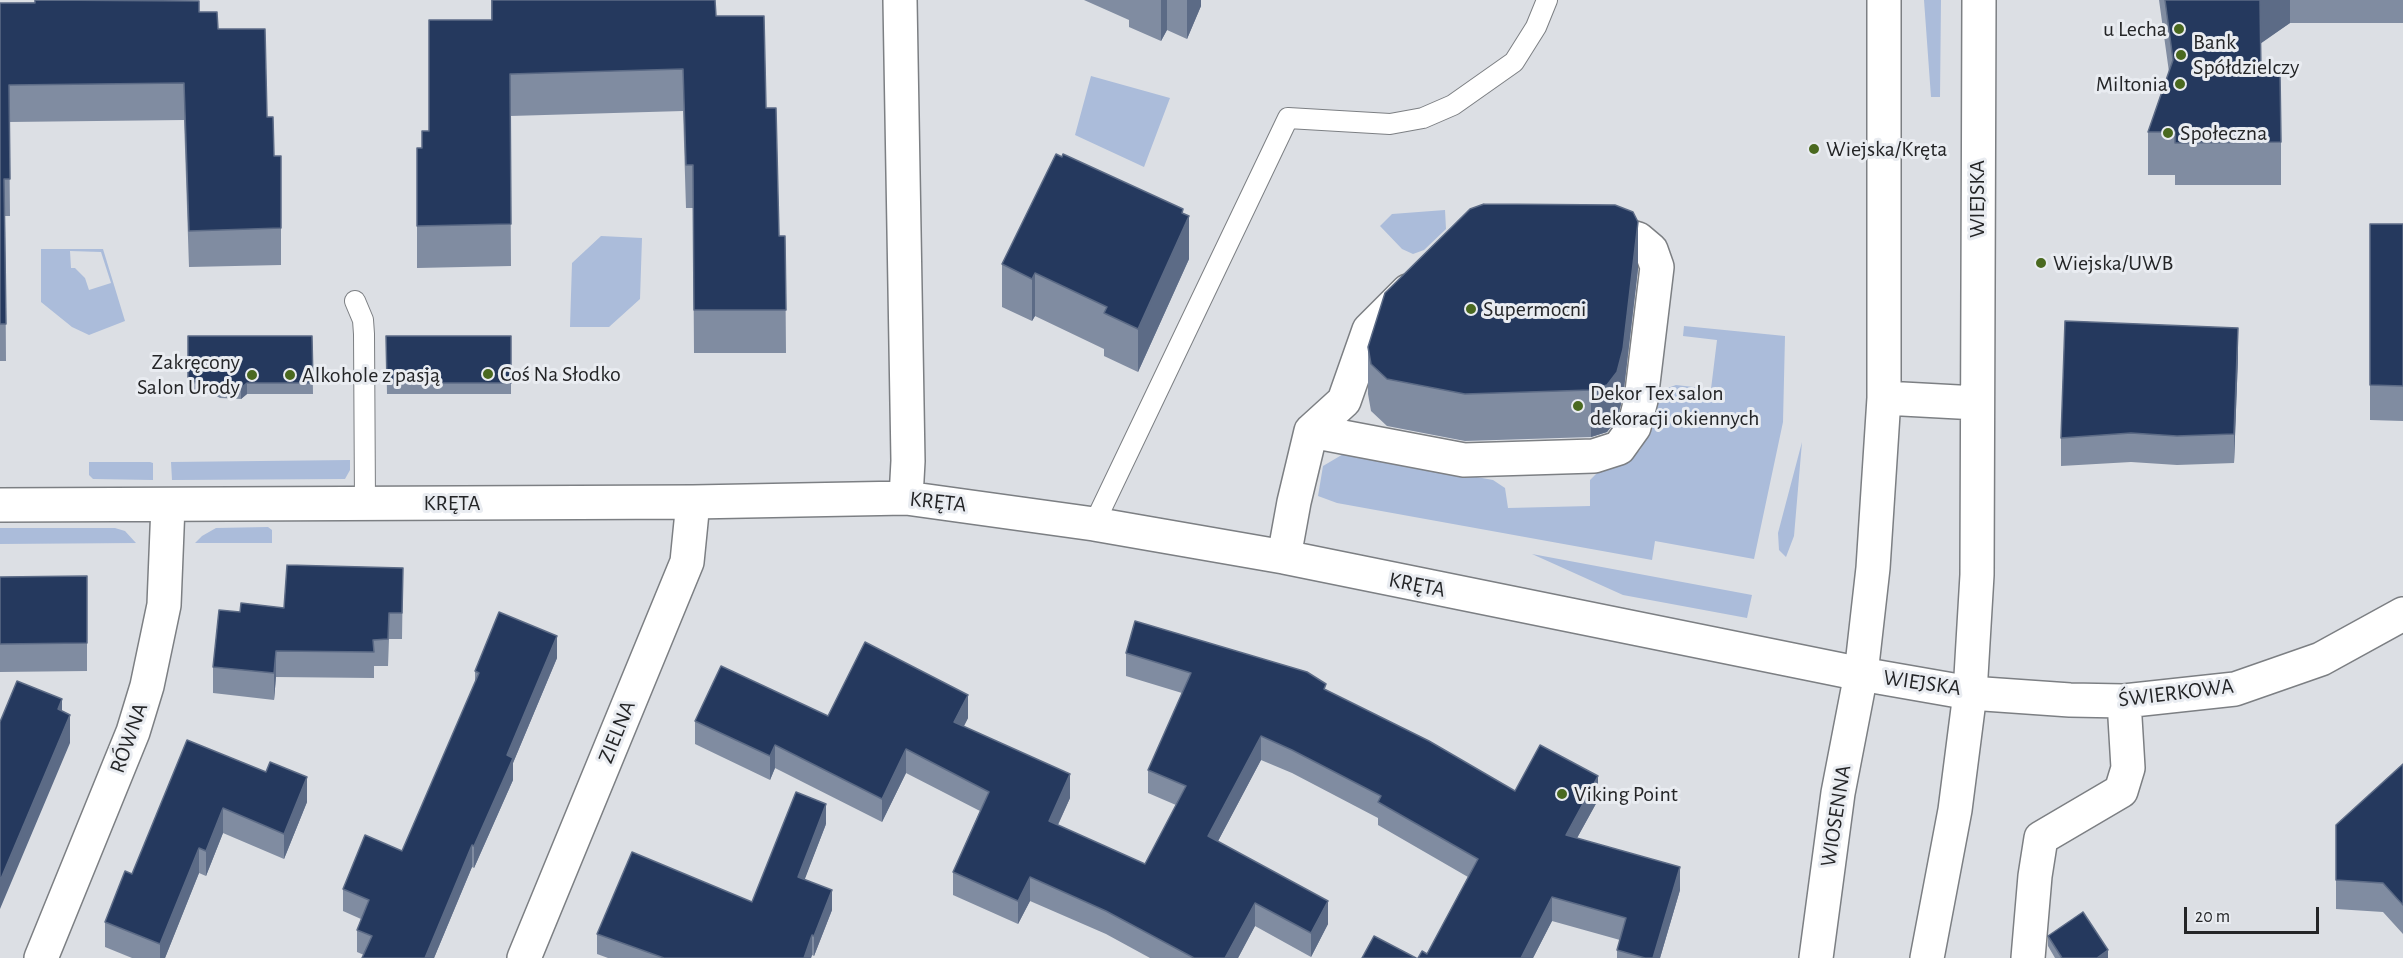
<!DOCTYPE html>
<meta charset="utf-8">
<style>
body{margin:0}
#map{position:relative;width:2403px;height:958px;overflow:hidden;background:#dcdfe4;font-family:"Alegreya Sans",sans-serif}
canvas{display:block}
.scale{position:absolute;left:2184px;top:907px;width:135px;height:27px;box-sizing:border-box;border:3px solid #242527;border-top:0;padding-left:8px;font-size:18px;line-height:21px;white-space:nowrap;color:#242527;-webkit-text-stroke:4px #e9ecf1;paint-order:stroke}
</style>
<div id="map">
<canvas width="2403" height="958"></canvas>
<div class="scale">20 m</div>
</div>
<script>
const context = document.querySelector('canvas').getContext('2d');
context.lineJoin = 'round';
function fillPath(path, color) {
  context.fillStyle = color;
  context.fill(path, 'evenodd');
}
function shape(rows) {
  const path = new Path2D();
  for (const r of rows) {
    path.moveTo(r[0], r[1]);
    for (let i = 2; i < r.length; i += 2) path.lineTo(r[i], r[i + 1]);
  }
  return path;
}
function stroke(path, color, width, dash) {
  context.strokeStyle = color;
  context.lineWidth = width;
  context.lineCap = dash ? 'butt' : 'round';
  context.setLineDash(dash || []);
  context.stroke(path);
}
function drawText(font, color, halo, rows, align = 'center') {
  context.font = font + ' "Alegreya Sans",sans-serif';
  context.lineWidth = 6;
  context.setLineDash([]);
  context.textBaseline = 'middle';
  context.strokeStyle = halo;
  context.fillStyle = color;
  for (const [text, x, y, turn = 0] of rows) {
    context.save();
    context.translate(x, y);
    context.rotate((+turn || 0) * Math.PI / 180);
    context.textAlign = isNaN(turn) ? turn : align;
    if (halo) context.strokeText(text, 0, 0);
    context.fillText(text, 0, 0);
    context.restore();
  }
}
const green = shape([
 [1924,0,1941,0,1940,97,1931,97],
 [1091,76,1170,98,1144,167,1075,135],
 [1445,210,1446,229,1424,250,1413,254,1402,249,1380,226,1392,214],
 [601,236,642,238,640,299,609,327,570,327,572,263],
 [41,249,103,249,125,321,89,335,72,327,41,302],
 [70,251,101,252,111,283,89,290,85,278,75,268,71,268],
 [1684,326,1785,336,1783,422,1754,559,1655,541,1652,560,1337,503,1318,496,1323,466,1345,453,1493,480,1505,488,1508,508,1590,506,1590,480,1597,473,1625,463,1640,450,1650,432,1658,395,1662,390,1676,385,1711,389,1717,340,1683,336],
 [1802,442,1794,536,1786,557,1779,550,1778,533],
 [350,460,350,470,345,479,172,480,171,462],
 [89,462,150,462,153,463,153,480,93,479,89,475],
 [268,527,272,530,272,543,195,543,202,536,216,528],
 [0,528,115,528,125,531,136,543,0,544],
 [1532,554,1752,595,1747,618,1623,595]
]);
const service = shape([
 [355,301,363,320,364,334,365,503],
 [1094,524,1288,118,1390,124,1423,118,1453,105,1514,62,1536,27,1547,0]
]);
const minor = shape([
 [900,0,908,461,906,498],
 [1311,431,1464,460,1594,456,1619,448,1634,427,1641,400,1657,267,1651,250,1638,239,1618,233,1593,233],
 [0,505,693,502,906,498,1094,524,1284,557,1861,674,1970,693,2070,700,2124,701,2235,689,2321,659,2403,614],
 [1284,557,1294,502,1311,431,1344,401,1369,330,1408,291],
 [41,958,133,732,147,686,164,605,168,505],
 [524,958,687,562,693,502],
 [2028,958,2035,876,2041,838,2121,791,2128,768,2124,701]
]);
const secondary = shape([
 [1884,398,1977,403],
 [1816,958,1838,793,1861,674,1873,568,1884,398,1884,0],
 [1927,958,1955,810,1970,693,1977,575,1979,0]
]);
const wall = shape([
 [491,0,716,16,766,108,779,236,785,236,786,353,694,353,693,208,686,208,683,111,510,116,511,266,417,268,417,148,422,148,429,131,491,20],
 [1084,0,1201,0,1201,6,1187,39,1167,30,1161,41,1129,27,1129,20],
 [2159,0,2403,0,2403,23,2290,23,2260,43,2261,73,2281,142,2281,185,2175,185,2175,175,2148,175,2148,132,2169,72],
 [157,1,199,12,218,29,267,117,274,156,281,156,281,265,189,267,184,120,9,122,10,216,5,216,6,361,0,361,0,3],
 [1062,157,1183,214,1189,259,1138,372,1104,356,1104,349,1035,316,1032,321,1002,307,1002,264],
 [2370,224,2403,224,2403,421,2370,420],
 [1638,269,1623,397,1617,419,1607,432,1591,437,1465,441,1387,426,1371,411,1368,394,1368,347],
 [188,336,312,336,313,394,247,394,241,399,220,398,213,394,188,394],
 [386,336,511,336,511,394,387,394],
 [2238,357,2234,463,2177,465,2131,462,2061,466,2061,438],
 [403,568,402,639,389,639,388,666,374,666,374,678,276,677,274,700,213,693,213,667,240,612,284,608],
 [87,576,87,671,0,672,0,577],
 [1126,653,1326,691,1515,791,1598,800,1577,838,1680,890,1660,958,1617,958,1617,950,1620,940,1552,921,1533,958,1418,958,1427,954,1468,877,1378,825,1378,818,1292,773,1261,760,1218,841,1328,924,1311,957,1255,926,1238,958,1150,958,1106,934,1030,901,1018,924,953,895,953,872,980,811,906,773,882,822,775,768,770,780,695,744,695,721,828,716,968,718,964,726,1070,798,1058,825,1145,864,1176,805,1148,793,1148,770,1182,693,1126,676],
 [557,658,513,763,513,780,474,868,472,867,434,958,362,958,364,955,357,952,357,930,361,919,343,911,343,889,402,851,475,683,475,671],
 [187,740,307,802,284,859,223,833,206,876,199,873,165,958,132,958,105,947,105,922,132,874],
 [2403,764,2403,934,2383,912,2336,909,2336,853],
 [826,824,804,880,832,910,814,956,812,955,811,958,608,958,597,954,597,934,752,902],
 [2048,936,2108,958,2055,958,2048,946]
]);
const shadedWall = shape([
 [1161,0,1167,0,1167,30,1161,41],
 [1187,0,1201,0,1201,6,1187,39],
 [2261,0,2290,0,2290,23,2260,44,2260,1],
 [1183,209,1183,230,1189,216,1189,259,1138,372,1138,329],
 [1638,222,1638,269,1623,397,1617,419,1607,432,1591,437,1591,390],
 [1035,273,1035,316,1032,321,1032,279],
 [2238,328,2238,357,2234,463,2234,434],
 [247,383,247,394,241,399,241,388],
 [557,636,557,658,513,763,513,780,474,868,474,846,507,755],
 [276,651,276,677,274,700,274,673],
 [968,695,968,718,954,745,954,722],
 [62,699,62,728,58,709],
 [70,715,70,743,0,909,0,881],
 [1261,736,1261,760,1208,860,1208,836],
 [775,745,775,768,770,780,770,756],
 [906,749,906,773,882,822,882,799],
 [1070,774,1070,798,1049,844,1049,821],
 [1598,776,1598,800,1566,858,1566,835],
 [307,777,307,802,284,859,284,834],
 [826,804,826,824,798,897,798,877],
 [223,808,223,833,206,876,206,851],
 [472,845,472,867,434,958,425,958],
 [199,848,199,873,165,958,160,958,160,944],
 [1680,867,1680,890,1660,958,1653,958],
 [1030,877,1030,901,1018,924,1018,901],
 [832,890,832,910,814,956,814,936],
 [1552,897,1552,921,1533,958,1521,958],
 [1328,901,1328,924,1311,957,1311,933],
 [1255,903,1255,926,1238,958,1225,958],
 [812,935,812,955,811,958,804,958],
 [2108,950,2108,958,2097,958]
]);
const building = shape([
 [35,0,199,1,199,12,217,12,218,29,265,29,267,117,273,117,274,156,281,156,281,228,189,231,184,83,9,85,10,179,4,179,6,324,0,324,0,3,35,3,35,0],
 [492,0,715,0,716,16,764,16,766,108,776,108,779,236,785,236,786,310,694,310,693,165,686,165,683,69,510,74,511,224,417,226,417,148,422,148,422,131,429,131,429,20,492,20,492,0],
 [2165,0,2261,0,2260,1,2261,73,2280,73,2281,142,2175,143,2175,132,2148,132,2173,60,2165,0],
 [1056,154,1062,157,1063,154,1183,209,1182,213,1189,216,1138,329,1104,313,1107,307,1035,273,1032,279,1002,264,1056,154],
 [1484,204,1615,205,1633,212,1638,222,1623,349,1617,372,1607,385,1591,390,1465,394,1387,379,1371,364,1368,347,1385,293,1470,209,1484,204],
 [2370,224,2403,224,2403,386,2370,385,2370,224],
 [2065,321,2238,328,2234,434,2177,436,2131,433,2061,438,2065,321],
 [188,336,312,336,313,383,247,383,241,388,220,388,213,383,188,383,188,336],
 [386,336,511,336,511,383,387,383,386,336],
 [287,565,403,568,402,613,389,613,388,639,373,640,374,652,276,651,274,673,213,667,219,610,240,612,241,603,284,608,287,565],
 [87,576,87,643,0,644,0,577,87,576],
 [499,612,557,636,507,755,513,758,474,846,472,845,425,958,362,958,372,936,357,930,369,900,343,889,365,835,402,851,479,673,475,671,499,612],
 [1135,621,1307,672,1326,684,1324,689,1429,741,1515,791,1540,745,1598,776,1566,835,1680,867,1653,958,1645,958,1617,950,1626,918,1552,897,1521,958,1418,958,1422,951,1427,954,1478,859,1378,802,1381,796,1292,750,1261,736,1208,836,1328,901,1311,933,1255,903,1225,958,1194,958,1106,911,1030,877,1018,901,953,872,989,792,906,749,882,799,775,745,770,756,695,721,721,666,828,716,865,642,968,695,954,722,1070,774,1049,821,1145,864,1186,786,1148,770,1191,673,1126,653,1135,621],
 [17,681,62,699,58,709,70,715,0,881,0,722,17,681],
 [187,740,266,772,270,762,307,777,284,834,223,808,206,851,199,848,160,944,105,922,125,871,132,874,187,740],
 [2403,764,2403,905,2383,883,2336,880,2336,825,2403,764],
 [796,792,826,804,798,877,832,890,814,936,812,935,804,958,664,958,597,934,632,852,752,902,796,792],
 [2083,912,2108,950,2097,958,2062,958,2048,936,2083,912],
 [1374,936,1416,958,1362,958,1374,936]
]);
const markers = [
 [2179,29,6,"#4a691f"],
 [2181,55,6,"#4a691f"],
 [2180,84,6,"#4a691f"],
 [2168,133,6,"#4a691f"],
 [1814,149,6,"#4a691f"],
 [2041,263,6,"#4a691f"],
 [1471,309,6,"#4a691f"],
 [488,374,6,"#4a691f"],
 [252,375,6,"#4a691f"],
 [290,375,6,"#4a691f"],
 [1578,406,6,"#4a691f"],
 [1562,794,6,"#4a691f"]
];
const poiNames = [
 ["u Lecha",2167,29,"right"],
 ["Bank",2193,42],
 ["Spółdzielczy",2193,67],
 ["Miltonia",2168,84,"right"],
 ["Społeczna",2180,133],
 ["Wiejska/Kręta",1826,149],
 ["Wiejska/UWB",2053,263],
 ["Supermocni",1483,309],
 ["Zakręcony",240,362,"right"],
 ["Salon Urody",240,387,"right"],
 ["Coś Na Słodko",500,374],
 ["Alkohole z pasją",302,375],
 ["Dekor Tex salon",1590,393],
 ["dekoracji okiennych",1590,418],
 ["Viking Point",1574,794]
];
const streetNames = [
 ["WIEJSKA",1977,199,-90],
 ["KRĘTA",938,502,6],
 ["KRĘTA",452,503],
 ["KRĘTA",1417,585,11],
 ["WIEJSKA",1922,683,8],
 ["ŚWIERKOWA",2176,693,-7],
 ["ZIELNA",617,732,-68],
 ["RÓWNA",129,738,-70],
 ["WIOSENNA",1836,816,-81]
];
fillPath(green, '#abbcda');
stroke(service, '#7c7f83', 22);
stroke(minor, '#7c7f83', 36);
stroke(secondary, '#7c7f83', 36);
stroke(service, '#fff', 20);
stroke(minor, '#fff', 33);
stroke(secondary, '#fff', 33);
fillPath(wall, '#808ca1');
fillPath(shadedWall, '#5c6b86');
fillPath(building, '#25395e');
stroke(building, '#5c6b86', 1.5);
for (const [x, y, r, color] of markers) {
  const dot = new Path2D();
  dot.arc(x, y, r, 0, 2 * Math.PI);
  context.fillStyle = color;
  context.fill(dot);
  stroke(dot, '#e9ecf1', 2);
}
drawText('22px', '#242527', '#e9ecf1', poiNames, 'left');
drawText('22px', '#242527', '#e9ecf1', streetNames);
</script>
